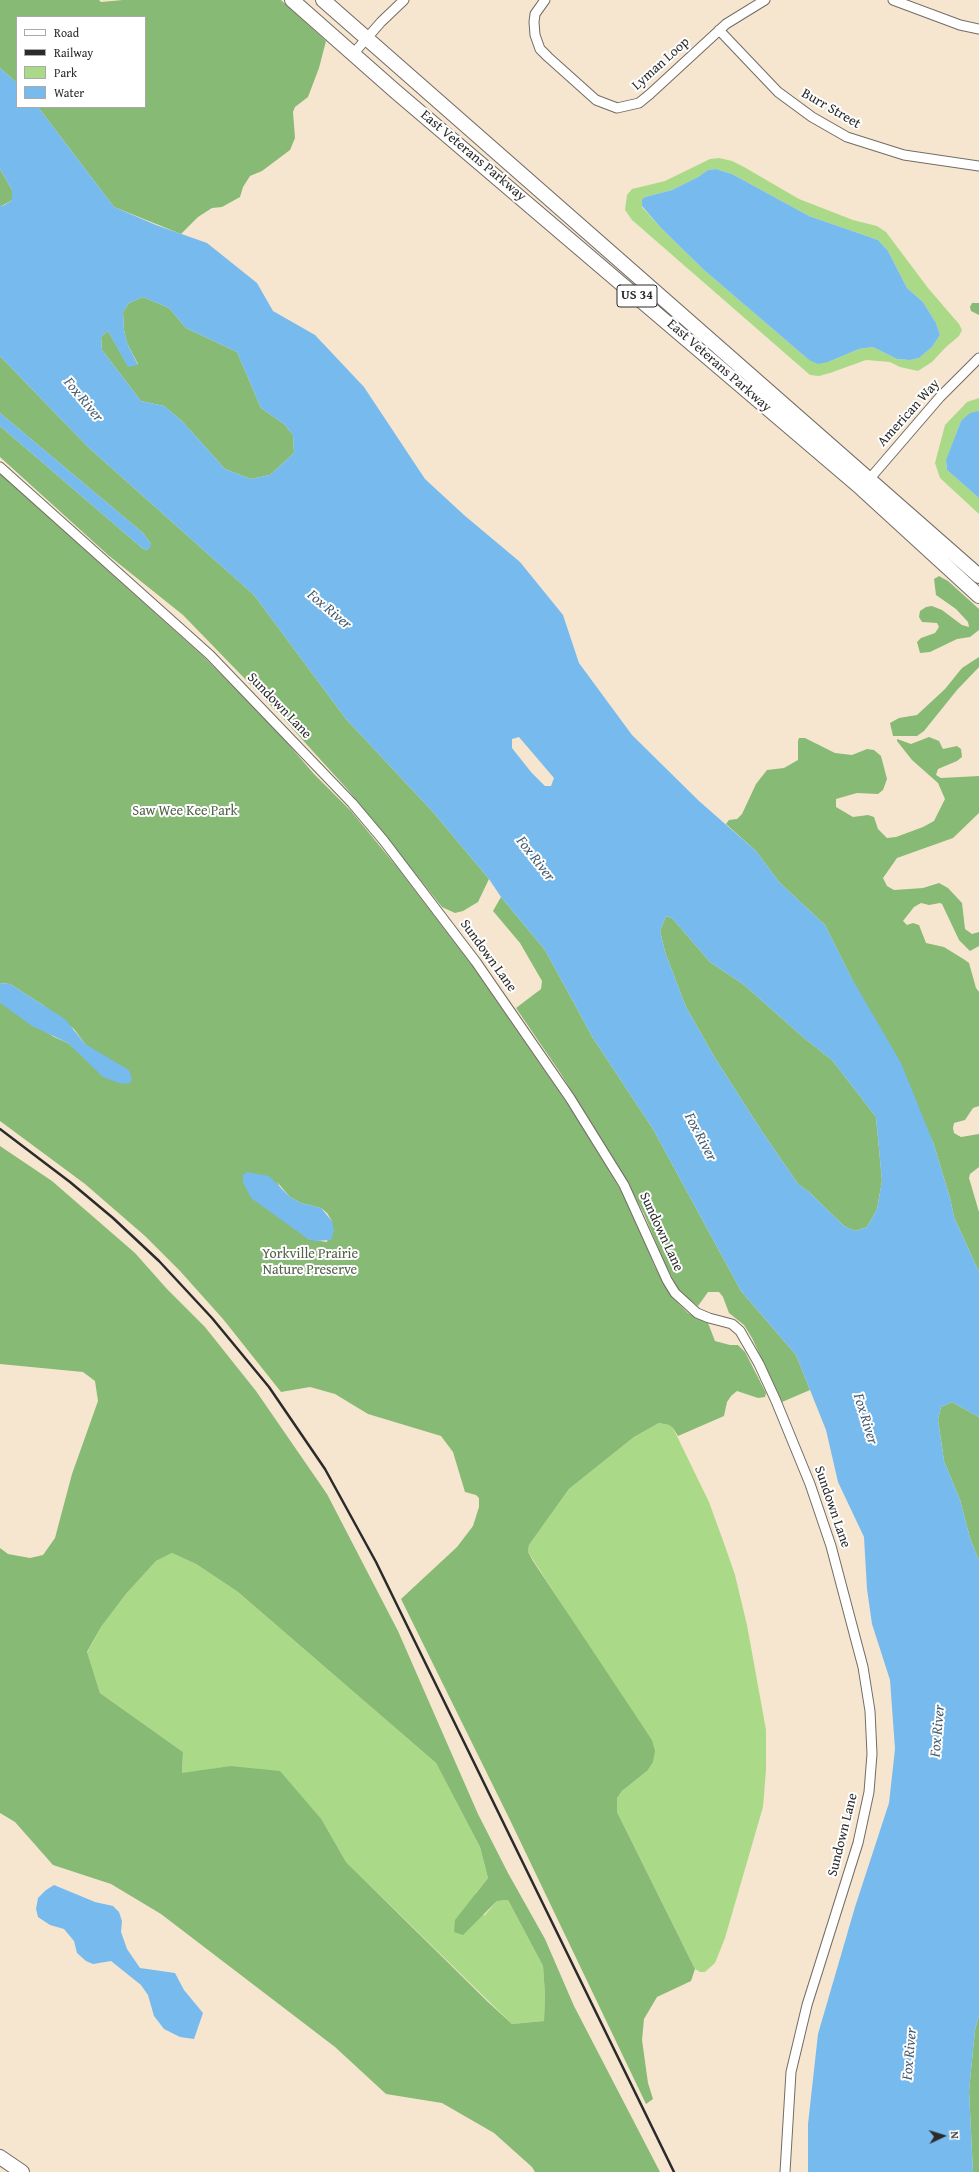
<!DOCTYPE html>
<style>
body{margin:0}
#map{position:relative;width:979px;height:2172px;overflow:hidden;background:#f6e6d0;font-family:"Gentium Book Plus",serif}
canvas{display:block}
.legend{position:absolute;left:16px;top:16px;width:130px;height:92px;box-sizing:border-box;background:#fff;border:1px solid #aaa;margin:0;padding:5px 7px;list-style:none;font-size:12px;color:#2b2b2b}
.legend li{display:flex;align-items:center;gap:8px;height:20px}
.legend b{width:20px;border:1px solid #aaa}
.north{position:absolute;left:923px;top:2116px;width:40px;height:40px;-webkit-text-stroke:3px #fff;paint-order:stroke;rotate:86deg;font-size:11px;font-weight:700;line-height:16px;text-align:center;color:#2b2b2b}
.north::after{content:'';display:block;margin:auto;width:14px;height:18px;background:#2b2b2b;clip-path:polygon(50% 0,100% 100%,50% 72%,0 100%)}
</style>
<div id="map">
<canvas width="979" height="2172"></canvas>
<ul class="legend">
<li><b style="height:5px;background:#fff"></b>Road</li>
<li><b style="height:5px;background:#2b2b2b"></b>Railway</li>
<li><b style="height:11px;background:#aada88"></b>Park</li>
<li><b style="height:11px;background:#77baed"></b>Water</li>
</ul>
<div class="north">N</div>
</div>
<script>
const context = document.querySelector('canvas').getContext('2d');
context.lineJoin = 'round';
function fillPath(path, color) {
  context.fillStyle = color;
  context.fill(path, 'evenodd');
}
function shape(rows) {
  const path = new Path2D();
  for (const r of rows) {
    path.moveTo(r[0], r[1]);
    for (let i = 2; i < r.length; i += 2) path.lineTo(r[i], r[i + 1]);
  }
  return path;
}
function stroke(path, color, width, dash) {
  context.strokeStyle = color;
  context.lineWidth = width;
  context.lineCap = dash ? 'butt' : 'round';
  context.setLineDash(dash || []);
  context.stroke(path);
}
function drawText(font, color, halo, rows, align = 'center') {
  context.font = font + ' "Gentium Book Plus",serif';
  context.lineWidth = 4;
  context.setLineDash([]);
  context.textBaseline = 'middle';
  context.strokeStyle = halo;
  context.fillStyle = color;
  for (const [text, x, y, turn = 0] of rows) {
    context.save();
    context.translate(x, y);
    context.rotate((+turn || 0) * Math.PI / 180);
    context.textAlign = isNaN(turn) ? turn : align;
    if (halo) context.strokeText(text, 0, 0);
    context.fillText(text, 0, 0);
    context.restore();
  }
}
const green = shape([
 [719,158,732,161,744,167,799,199,853,220,877,226,886,232,928,288,959,324,962,330,959,336,946,347,932,362,918,371,900,367,890,362,866,360,830,373,819,376,810,375,632,220,625,210,627,195,632,189,665,181,710,159],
 [716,169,732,174,809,216,878,240,888,251,907,288,923,302,936,323,940,335,932,347,919,358,910,360,897,359,873,347,859,349,828,362,809,360,704,270,661,228,642,207,645,197,672,190,698,177,708,170],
 [979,398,979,411,961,421,946,461,947,470,979,498,979,514,940,478,935,463,945,425,967,402],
 [659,1423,669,1425,673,1428,709,1502,725,1546,735,1575,747,1625,766,1730,766,1770,763,1807,725,1938,715,1963,705,1972,700,1972,695,1969,617,1812,617,1798,622,1791,647,1771,652,1740,620,1695,528,1552,529,1545,569,1489,634,1437],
 [172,1553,196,1564,238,1592,436,1763,480,1847,488,1878,476,1893,484,1916,497,1901,508,1900,543,1966,545,1995,544,2021,512,2024,346,1862,322,1820,230,1766,182,1774,183,1752,100,1693,87,1653,101,1627,126,1594,156,1561]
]);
const forest = shape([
 [0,0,99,0,101,2,123,0,281,0,326,41,319,68,308,97,295,107,293,112,295,138,290,150,262,171,250,176,243,187,240,197,222,207,212,208,198,217,181,234,114,207,38,107,145,107,145,17,17,17,17,83,0,68],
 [0,169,12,190,12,200,2,206,0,205],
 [143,297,169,308,186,328,237,352,261,408,284,424,293,435,294,453,270,475,251,479,225,469,182,421,164,406,141,401,102,350,101,337,108,331,128,366,138,364,127,343,124,330,123,312,129,303],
 [972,303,979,303,979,315,971,311,970,307],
 [0,356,88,447,254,595,346,719,433,812,489,879,478,902,463,911,455,913,442,907,348,790,280,715,183,615,108,555,0,457,0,426,142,548,147,550,151,544,143,533,0,413],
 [0,474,204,657,277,731,314,774,351,811,397,867,471,964,573,1112,623,1194,642,1233,654,1265,671,1296,688,1313,708,1323,715,1341,730,1345,738,1345,745,1352,766,1393,765,1397,758,1398,737,1391,731,1396,727,1402,724,1416,678,1436,673,1428,669,1425,659,1423,634,1437,569,1489,529,1545,528,1552,533,1561,652,1740,655,1751,653,1762,647,1771,622,1791,617,1798,617,1812,695,1969,691,1981,657,1997,644,2019,642,2040,648,2083,653,2099,646,2104,510,1820,401,1599,457,1547,473,1526,479,1507,479,1498,476,1495,465,1492,453,1452,441,1436,368,1414,335,1394,310,1387,281,1392,223,1319,180,1271,145,1236,85,1184,0,1121,0,1002,54,1037,68,1043,82,1055,92,1049,85,1044,74,1029,43,1005,10,984,0,983],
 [277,1182,290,1197,301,1203,321,1208,327,1213,332,1221,327,1242,308,1239],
 [939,576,948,581,979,609,979,630,970,637,957,639,930,652,920,653,917,642,921,638,935,633,939,627,937,623,922,622,919,617,920,611,926,607,932,606,942,610,962,625,969,627,968,622,956,609,936,595,934,579],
 [979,657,979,667,957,690,924,731,917,736,893,736,890,723,899,718,917,715,945,689,962,668],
 [929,737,939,741,943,749,957,746,961,749,962,757,957,761,938,769,936,775,941,778,979,776,979,813,953,838,897,858,883,878,887,886,894,890,923,888,939,883,948,888,962,903,965,929,972,934,979,932,979,946,970,951,959,940,942,904,940,903,929,905,921,903,914,907,903,921,907,925,913,923,919,925,926,943,944,947,965,960,969,963,976,988,979,992,979,1106,973,1108,965,1120,954,1123,953,1128,954,1133,961,1137,979,1134,979,1167,970,1174,969,1178,979,1212,979,1272,954,1217,950,1198,933,1142,825,925,779,882,756,851,726,824,729,820,737,819,742,814,756,784,767,770,784,768,798,760,798,741,799,738,805,738,835,753,852,755,867,749,874,750,881,756,887,779,883,790,878,794,857,793,836,799,836,807,853,817,868,815,874,817,878,829,887,838,896,837,923,827,934,821,945,799,938,783,912,760,897,741,897,739,900,740,911,744],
 [501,897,545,950,593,1038,653,1129,741,1291,796,1355,810,1390,782,1402,752,1338,744,1325,729,1313,723,1297,719,1292,708,1292,698,1306,682,1294,677,1287,666,1266,644,1214,620,1169,561,1074,516,1008,541,989,542,981,520,943,493,911],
 [666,916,672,918,710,962,743,984,804,1038,832,1060,876,1117,882,1181,877,1209,867,1227,855,1231,844,1226,809,1192,798,1184,761,1130,715,1058,686,1007,665,952,660,931],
 [0,1146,52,1181,135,1253,167,1289,205,1327,256,1391,327,1494,398,1631,478,1814,508,1873,545,1939,574,2006,660,2172,535,2172,532,2167,494,2133,442,2103,386,2094,335,2047,161,1914,111,1884,53,1865,15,1822,0,1813,0,1548,8,1554,30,1558,43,1555,55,1538,72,1474,98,1401,95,1381,83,1372,0,1364],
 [172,1553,196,1564,238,1592,436,1763,480,1847,488,1878,455,1920,454,1932,463,1935,497,1901,508,1900,543,1966,545,1995,544,2021,512,2024,488,2002,346,1862,322,1820,280,1771,230,1766,182,1773,183,1752,100,1693,87,1652,101,1627,126,1594,156,1561],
 [952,1402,979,1417,979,1561,970,1538,960,1500,944,1461,938,1420,941,1407],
 [979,2015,979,2172,973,2172,969,2091,975,2030]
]);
const water = shape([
 [0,68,17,83,17,107,38,107,114,207,156,225,207,243,257,283,273,311,315,335,364,387,425,479,464,515,520,562,563,615,579,663,632,735,699,801,756,851,779,882,825,925,851,977,901,1063,933,1142,950,1198,954,1217,979,1272,979,1417,952,1402,941,1407,938,1420,944,1461,960,1500,970,1538,979,1561,979,2015,975,2030,969,2091,973,2172,808,2172,808,2124,818,2034,855,1907,889,1803,895,1749,890,1680,872,1624,867,1589,864,1537,838,1482,826,1430,796,1355,741,1291,653,1129,593,1038,545,950,501,897,489,879,433,812,346,719,254,595,88,447,0,356,0,205,3,206,12,200,12,190,0,169],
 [143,297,169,308,186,328,237,352,261,408,284,424,293,435,294,453,270,475,251,479,225,469,182,421,164,406,141,401,102,350,101,337,108,331,128,367,138,365,127,343,124,330,123,312,129,303],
 [519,737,554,778,551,786,545,786,531,772,512,748,512,739],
 [666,916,672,918,710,962,743,984,804,1038,832,1060,876,1117,882,1181,877,1209,867,1227,855,1231,844,1226,809,1192,798,1184,761,1130,715,1058,686,1007,665,952,660,931],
 [716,169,732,174,809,216,878,240,888,251,907,288,923,302,936,323,940,335,932,347,919,358,910,360,897,359,873,347,859,349,828,362,818,364,809,360,704,270,661,228,642,206,642,200,645,197,672,190,698,177,708,170],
 [979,411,979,498,947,470,946,460,961,421,970,413],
 [0,413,143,533,151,544,150,548,147,550,142,548,0,426],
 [0,983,10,984,65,1019,85,1044,129,1070,132,1078,130,1083,122,1084,103,1077,68,1043,32,1026,3,1005,0,1002],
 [247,1172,269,1176,290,1197,301,1203,321,1208,332,1221,334,1231,331,1240,315,1241,308,1239,251,1198,243,1182,243,1175],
 [54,1885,95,1902,113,1906,119,1912,122,1921,121,1932,127,1949,140,1968,175,1973,184,1990,203,2013,194,2039,180,2037,164,2029,154,2016,148,1995,141,1985,111,1961,93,1964,86,1961,77,1953,74,1941,64,1929,50,1925,38,1917,36,1909,38,1898,46,1890]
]);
const minor = shape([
 [545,0,535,14,534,22,535,35,540,49,548,57,596,100,617,108,639,103,650,94,726,24,765,0],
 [893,0,960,25,979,29],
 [719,30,778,92,812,117,847,137,904,155,979,166],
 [353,54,381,22,404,0],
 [0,467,210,655,352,803,384,841,476,962,570,1098,624,1185,667,1280,675,1293,697,1313,709,1318,732,1324,740,1331,759,1364,776,1401,810,1484,831,1546,863,1667,870,1711,872,1754,869,1792,858,1843,807,2005,791,2072,785,2172],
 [866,483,940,397,979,358]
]);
const primary = shape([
 [292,0,395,91,861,488,979,596],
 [323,0,979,576],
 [0,2157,22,2172]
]);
const rail = shape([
 [0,1129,70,1182,113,1218,159,1261,212,1318,269,1387,325,1469,376,1562,674,2172]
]);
const shields = [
 [637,296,40]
];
const shieldNames = [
 ["US 34",637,296]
];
const streetNames = [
 ["Lyman Loop",661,64,-42],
 ["Burr Street",831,109,30],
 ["East Veterans Parkway",473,156,40],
 ["East Veterans Parkway",719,366,41],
 ["American Way",909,413,-48],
 ["Sundown Lane",279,706,46],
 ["Sundown Lane",488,956,54],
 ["Sundown Lane",661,1232,65],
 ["Sundown Lane",832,1507,71],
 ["Sundown Lane",843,1835,-76]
];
const parkNames = [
 ["Saw Wee Kee Park",185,811],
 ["Yorkville Prairie",310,1254],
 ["Nature Preserve",310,1270]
];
const waterNames = [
 ["Fox River",83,400,50],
 ["Fox River",329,610,40],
 ["Fox River",535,859,52],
 ["Fox River",700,1137,62],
 ["Fox River",865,1419,73],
 ["Fox River",938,1731,-85],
 ["Fox River",910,2054,-85]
];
fillPath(green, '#aada88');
fillPath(forest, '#87ba74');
fillPath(water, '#77baed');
stroke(minor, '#726c65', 11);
stroke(primary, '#726c65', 16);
stroke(minor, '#fff', 9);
stroke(primary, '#fff', 14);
stroke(rail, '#2b2b2b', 2.5);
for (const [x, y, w] of shields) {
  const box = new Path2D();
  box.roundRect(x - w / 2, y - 11, w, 22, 3);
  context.fillStyle = '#fff';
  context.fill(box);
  stroke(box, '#2b2b2b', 1);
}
drawText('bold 13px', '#2b2b2b', null, shieldNames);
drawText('14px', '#2b2b2b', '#fff', streetNames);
drawText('14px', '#516047', '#fff', parkNames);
drawText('italic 15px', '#465d6f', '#fff', waterNames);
</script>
